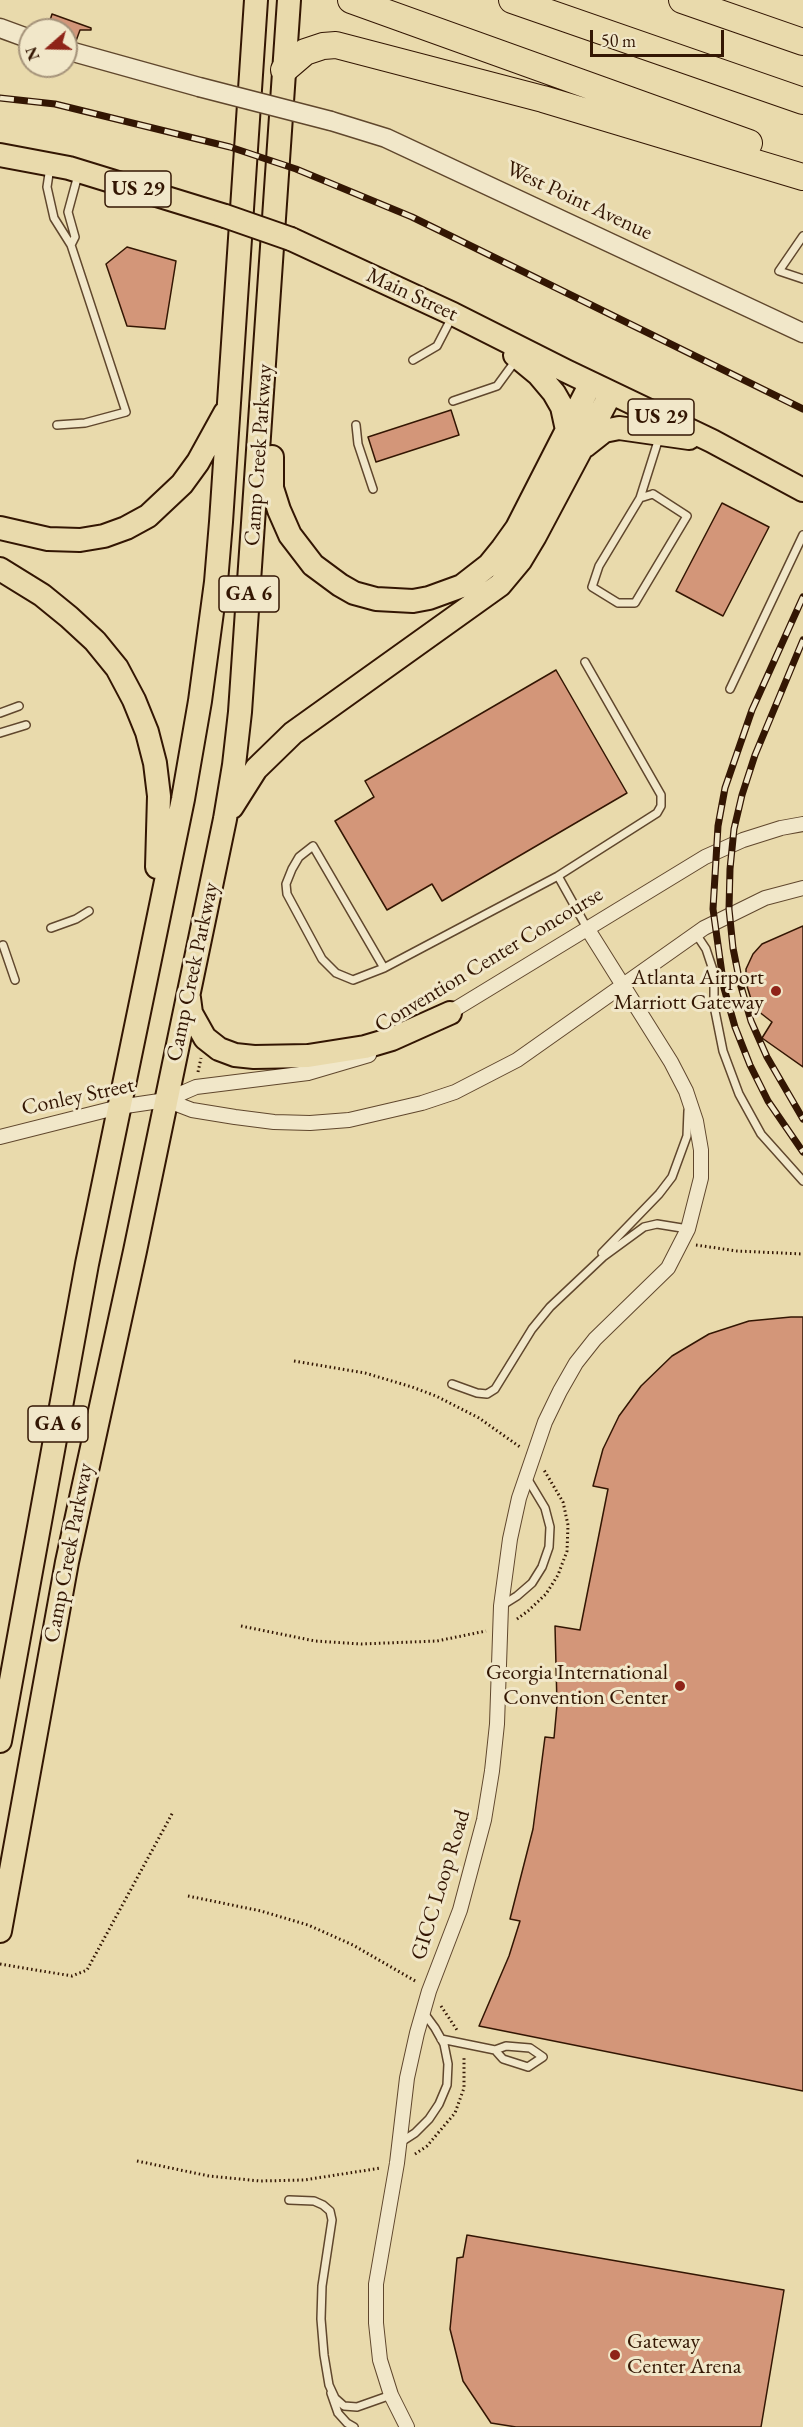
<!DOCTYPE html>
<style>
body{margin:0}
#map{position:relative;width:803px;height:2427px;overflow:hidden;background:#e9daac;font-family:"EB Garamond",serif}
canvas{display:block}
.north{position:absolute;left:18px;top:18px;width:60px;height:60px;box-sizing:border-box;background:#f1e7c9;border:2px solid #a5937a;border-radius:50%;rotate:250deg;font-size:16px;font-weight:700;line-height:24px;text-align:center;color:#331603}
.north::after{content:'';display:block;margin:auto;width:21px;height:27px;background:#8f2418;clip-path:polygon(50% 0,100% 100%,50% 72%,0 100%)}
.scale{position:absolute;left:590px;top:30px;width:134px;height:27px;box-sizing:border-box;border:3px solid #331603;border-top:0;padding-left:8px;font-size:18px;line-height:21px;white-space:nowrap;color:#331603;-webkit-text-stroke:4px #f1e7c9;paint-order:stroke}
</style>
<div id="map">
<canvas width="803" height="2427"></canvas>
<div class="north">N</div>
<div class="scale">50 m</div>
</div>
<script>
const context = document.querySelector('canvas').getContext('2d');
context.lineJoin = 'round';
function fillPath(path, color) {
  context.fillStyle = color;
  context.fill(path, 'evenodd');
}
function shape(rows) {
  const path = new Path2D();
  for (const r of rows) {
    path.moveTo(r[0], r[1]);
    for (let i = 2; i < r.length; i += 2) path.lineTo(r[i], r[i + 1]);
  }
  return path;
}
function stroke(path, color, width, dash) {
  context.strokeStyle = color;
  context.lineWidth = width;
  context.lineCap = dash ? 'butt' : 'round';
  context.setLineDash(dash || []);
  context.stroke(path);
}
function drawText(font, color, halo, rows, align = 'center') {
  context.font = font + ' "EB Garamond",serif';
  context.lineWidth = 6;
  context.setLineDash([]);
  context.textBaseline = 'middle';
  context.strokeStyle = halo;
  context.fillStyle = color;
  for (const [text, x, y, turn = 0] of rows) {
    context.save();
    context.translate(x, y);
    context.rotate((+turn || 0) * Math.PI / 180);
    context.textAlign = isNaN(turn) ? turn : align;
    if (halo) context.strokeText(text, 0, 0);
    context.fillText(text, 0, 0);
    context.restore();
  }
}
const building = shape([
 [52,14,91,28,91,30,80,30,76,41,66,39,66,30,47,30,52,14],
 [127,247,176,261,165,329,127,326,106,264,127,247],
 [451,410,459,435,376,462,368,437,451,410],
 [722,503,769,527,723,616,676,591,722,503],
 [556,670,627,793,442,901,432,884,387,910,335,821,374,797,365,781,556,670],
 [803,926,803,1067,762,1038,772,1022,758,1011,751,999,746,983,746,969,753,954,762,944,803,926],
 [791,1317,803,1317,803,2091,479,2026,509,1956,520,1921,510,1919,533,1829,545,1737,554,1738,557,1705,555,1626,580,1630,608,1489,593,1486,603,1449,619,1416,641,1386,672,1356,709,1334,749,1321,791,1317],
 [467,2235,784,2290,761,2427,516,2427,491,2423,463,2381,450,2329,457,2258,463,2257,467,2235]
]);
const path = shape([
 [198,1072,201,1058],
 [696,1245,737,1251,803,1254],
 [294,1361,365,1373,412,1387,436,1396,479,1418,520,1447],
 [517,1619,528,1611,546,1594,558,1575,567,1551,568,1525,563,1502,544,1470],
 [241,1626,315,1641,361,1644,437,1641,486,1631],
 [188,1896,261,1911,308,1925,353,1945,417,1982],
 [0,1964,72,1976,87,1970,173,1812],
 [441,2006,457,2030],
 [415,2154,427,2146,455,2113,464,2088,464,2057],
 [137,2161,209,2176,260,2181,304,2180,381,2168]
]);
const service = shape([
 [50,167,47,187,54,218,71,245,126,412,85,423,57,425],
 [803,236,779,271,803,279],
 [71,245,75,237,68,212,78,175],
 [413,360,437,346,452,317],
 [453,401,497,386,516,360],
 [356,425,358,444,373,489],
 [653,494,687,516,635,603,618,603,592,587,599,566,640,498,653,494],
 [640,498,659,438],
 [730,689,803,535],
 [0,713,19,706],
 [0,733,26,725],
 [558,876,657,813,661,806,661,795,585,662],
 [51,928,76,919,89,911],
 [696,934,706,949,714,973,714,1006,723,1051,739,1094,761,1134,803,1181],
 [3,945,15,980],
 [384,968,313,846,299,857,292,869,286,884,287,894,322,959,336,973,353,980,384,968,558,876,587,928],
 [602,1253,659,1194,672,1177,687,1136,688,1111],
 [452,1384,477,1393,487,1394,495,1389,532,1329,550,1307,603,1257,644,1227,657,1224,688,1229],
 [501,1606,517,1596,532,1583,542,1567,549,1547,550,1527,545,1508,527,1478],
 [441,2039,495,2050,503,2059,528,2067,543,2057,530,2048,506,2046,495,2050],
 [401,2142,415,2133,429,2119,439,2104,447,2085,448,2064,444,2044,435,2028,424,2013],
 [289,2200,314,2201,323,2205,330,2211,332,2220,322,2286,321,2319,324,2355,329,2385,335,2398,344,2406,357,2407,391,2395],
 [331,2393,338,2413,347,2423,354,2427]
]);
const minor = shape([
 [444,1016,705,857,743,840,781,828,803,824],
 [166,1100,192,1110,235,1117,274,1122,310,1123,349,1120,422,1103,455,1092,517,1060,704,928,765,898,803,888],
 [0,1137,119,1107,166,1100,196,1087,308,1073,369,1055],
 [407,2427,391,2395,380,2360,376,2323,376,2284,397,2163,407,2078,417,2033,429,1991,460,1910,484,1820,492,1771,497,1724,501,1606,510,1539,519,1498,545,1422,560,1391,576,1363,595,1339,668,1268,688,1229,701,1178,701,1150,696,1121,686,1091,671,1062,587,928]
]);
const tertiary = shape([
 [0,28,30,39],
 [66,50,199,87],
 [331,121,386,138,803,333]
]);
const primary = shape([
 [0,155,69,168,225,216],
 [291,239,453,314,566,371,712,441,803,490],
 [515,355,538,374,554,393,562,407,567,430],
 [585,446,604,431,619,428,689,438],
 [272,457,272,488,279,510,290,535,313,565,340,585,354,593,376,599,413,601,429,598,462,586,489,565,502,549,517,528,591,383],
 [0,528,48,539,80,540,104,536,126,528,148,516,182,484,198,462,225,413],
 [0,569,42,595,69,617,95,641,117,668,134,700,147,732,155,763,159,796,157,867],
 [232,807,256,769,293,733,500,585,520,561,535,536,611,393],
 [189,998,191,1013,205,1038,219,1049,235,1055,254,1057,308,1056,365,1047,392,1039,450,1013],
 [0,1741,87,1264,183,799,200,701,216,582,221,522,256,0],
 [0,1931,67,1562,135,1251,225,819,234,765,240,712,289,0]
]);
const motorway = shape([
 [351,0,749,143],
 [512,0,803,101],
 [682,0,803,42],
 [284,70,305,52,323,46,336,45,543,99,803,177]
]);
const rail = shape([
 [0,98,55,104,230,147,296,169,412,217,803,409],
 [803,597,752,710,725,788,718,826,713,909,724,988,735,1027,750,1065,768,1101,803,1152],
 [803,640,755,755,742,795,734,829,730,869,729,909,733,948,740,983,751,1021,767,1057,803,1119]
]);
const tertiaryBridge = shape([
 [199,87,331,121]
]);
const primaryBridge = shape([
 [225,216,291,239]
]);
const markers = [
 [776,991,6,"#8f2418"],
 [680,1686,6,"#8f2418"],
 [615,2355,6,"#8f2418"]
];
const shields = [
 [138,189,66],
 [661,417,66],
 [249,594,60],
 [58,1424,60]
];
const shieldNames = [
 ["US 29",138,189],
 ["US 29",661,417],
 ["GA 6",249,594],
 ["GA 6",58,1424]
];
const streetNames = [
 ["West Point Avenue",579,201,25],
 ["Main Street",412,295,25],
 ["Camp Creek Parkway",259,455,-86],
 ["Convention Center Concourse",489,960,-31],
 ["Camp Creek Parkway",193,972,-78],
 ["Conley Street",78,1097,-12],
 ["Camp Creek Parkway",69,1553,-79],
 ["GICC Loop Road",441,1885,-73]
];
const poiNames = [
 ["Atlanta Airport",764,978],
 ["Marriott Gateway",764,1003],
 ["Georgia International",668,1673],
 ["Convention Center",668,1698],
 ["Gateway",627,2342,"left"],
 ["Center Arena",627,2367,"left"]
];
fillPath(building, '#d39679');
stroke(building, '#331603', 1.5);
stroke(service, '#60472d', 10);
stroke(minor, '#60472d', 16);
stroke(tertiary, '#60472d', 21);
stroke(primary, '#331603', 26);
stroke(motorway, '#331603', 28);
stroke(path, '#331603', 3, [1.5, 3]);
stroke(service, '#f1e7c9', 7);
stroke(minor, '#f1e7c9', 14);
stroke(tertiary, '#f1e7c9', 18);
stroke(primary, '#e9daac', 22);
stroke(motorway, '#e9daac', 26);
stroke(rail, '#331603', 7);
stroke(rail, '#f1e7c9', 4.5, [14]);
stroke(tertiaryBridge, '#60472d', 21, []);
stroke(primaryBridge, '#331603', 26, []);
stroke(tertiaryBridge, '#f1e7c9', 18);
stroke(primaryBridge, '#e9daac', 22);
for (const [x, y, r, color] of markers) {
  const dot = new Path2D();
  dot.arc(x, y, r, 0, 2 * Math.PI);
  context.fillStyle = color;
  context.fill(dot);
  stroke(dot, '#f1e7c9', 2);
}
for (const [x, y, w] of shields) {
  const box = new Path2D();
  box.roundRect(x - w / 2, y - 18, w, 36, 4.5);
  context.fillStyle = '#f1e7c9';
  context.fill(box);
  stroke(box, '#331603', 1.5);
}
drawText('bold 21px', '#331603', null, shieldNames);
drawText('22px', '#331603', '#f1e7c9', streetNames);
drawText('22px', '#331603', '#f1e7c9', poiNames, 'right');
</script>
